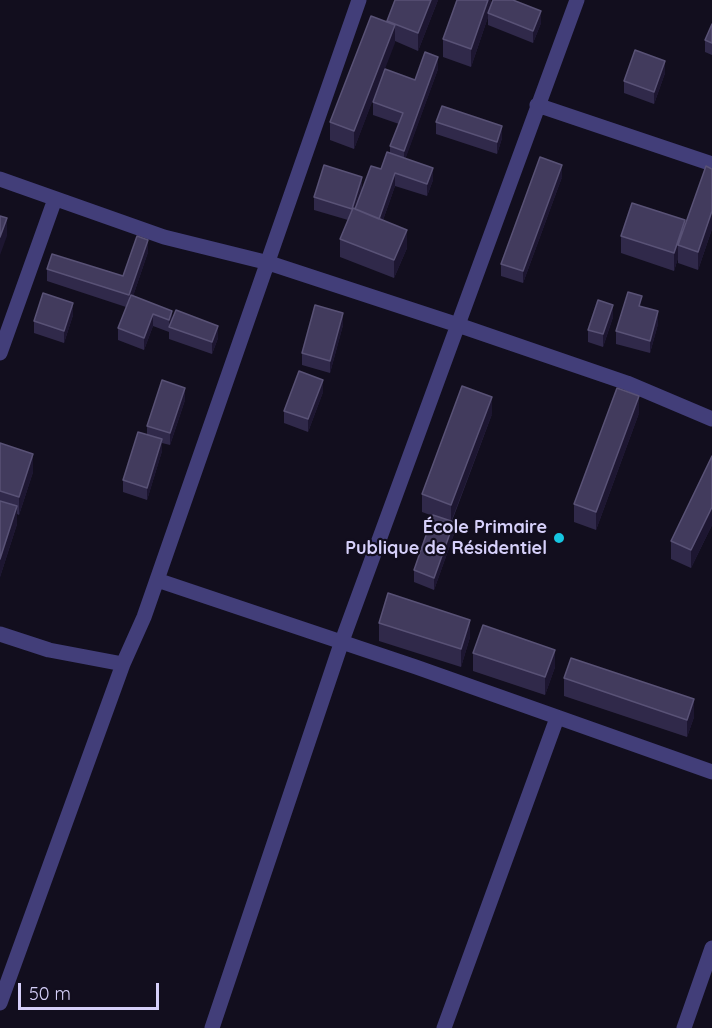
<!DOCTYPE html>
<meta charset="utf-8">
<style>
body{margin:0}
#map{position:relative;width:712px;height:1028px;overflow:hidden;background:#120e1e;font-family:Quicksand,sans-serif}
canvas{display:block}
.scale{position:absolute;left:18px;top:983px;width:141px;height:27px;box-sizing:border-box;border:3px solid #d6d0fa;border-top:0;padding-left:8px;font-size:18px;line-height:21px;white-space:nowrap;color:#d6d0fa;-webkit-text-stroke:4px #120e1e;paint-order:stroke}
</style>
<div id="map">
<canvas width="712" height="1028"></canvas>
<div class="scale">50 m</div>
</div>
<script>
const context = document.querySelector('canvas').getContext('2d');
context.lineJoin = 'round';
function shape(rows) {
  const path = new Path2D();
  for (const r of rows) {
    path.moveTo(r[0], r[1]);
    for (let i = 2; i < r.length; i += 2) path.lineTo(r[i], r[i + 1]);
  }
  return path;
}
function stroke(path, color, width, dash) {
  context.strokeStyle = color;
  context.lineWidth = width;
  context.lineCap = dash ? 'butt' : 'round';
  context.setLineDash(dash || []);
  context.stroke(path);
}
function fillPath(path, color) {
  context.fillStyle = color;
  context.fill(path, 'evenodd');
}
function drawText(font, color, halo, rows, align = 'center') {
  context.font = font + ' Quicksand,sans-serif';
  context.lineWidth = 4.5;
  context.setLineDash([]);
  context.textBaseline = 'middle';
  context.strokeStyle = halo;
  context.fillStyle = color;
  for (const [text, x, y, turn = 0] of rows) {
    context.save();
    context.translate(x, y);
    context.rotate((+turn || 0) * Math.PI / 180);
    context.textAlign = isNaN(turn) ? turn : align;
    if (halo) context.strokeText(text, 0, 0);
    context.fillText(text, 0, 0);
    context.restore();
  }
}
const minor = shape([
 [537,105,712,164],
 [0,179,164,237,269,263,458,325,627,383,712,419],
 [0,353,55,199],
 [157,580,416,667,712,772],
 [0,634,49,650,123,664],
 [0,1003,123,664,144,617,359,0],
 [212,1028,342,641,577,0],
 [444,1028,557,718],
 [684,1028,712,948]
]);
const wall = shape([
 [438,0,418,51,395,41,354,149,330,140,330,122,387,21],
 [491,0,491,5,541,23,533,43,488,25,488,17,471,67,443,57,443,39],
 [712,24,712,55,705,52,705,40],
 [438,69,405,159,433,180,427,196,395,186,383,220,407,248,394,278,340,257,340,239,348,220,314,210,314,197,362,189,381,169,390,154,390,146,399,124,373,115,373,102,415,80],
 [665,73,654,104,624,93,624,81],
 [436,122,502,138,497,154,436,134],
 [712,169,712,229,698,270,678,263,678,258,674,271,621,253,621,236,685,226],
 [562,177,523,283,501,276,501,264],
 [148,252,133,296,172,318,218,338,212,354,169,339,169,331,169,332,153,326,144,350,118,340,118,328,126,307,47,281,47,269,123,276],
 [642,307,658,324,650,353,616,344,616,331],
 [73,315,64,343,34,333,34,321],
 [613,317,603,347,588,342,588,330],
 [343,325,330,373,302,365,302,353],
 [323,392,308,432,284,423,284,411],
 [185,400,170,445,162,443,162,451,147,500,123,492,123,480,147,434,147,426],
 [639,413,596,530,574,522,574,504],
 [492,414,452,521,454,534,434,590,414,582,414,570,433,516,422,512,422,494],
 [0,443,33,472,19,515,17,514,17,524,0,577],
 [712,456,712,525,691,568,671,559,671,541],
 [379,623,470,637,461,667,379,641],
 [473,653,555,667,545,695,473,671],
 [564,678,694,717,687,737,564,696]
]);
const shadedWall = shape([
 [431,0,438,0,418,51,418,33],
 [488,0,491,0,491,8,488,13,488,17,471,67,471,49],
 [541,11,541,23,533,43,533,31],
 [395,25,395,43,354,149,354,131],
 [438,57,438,69,404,163,404,151],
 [665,61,665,73,654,104,654,92],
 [502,126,502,138,497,154,497,142],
 [562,165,562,177,523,283,523,271],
 [433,168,433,180,427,196,427,184],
 [395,173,395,186,378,234,378,221],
 [362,177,362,189,352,221,352,209],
 [712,211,712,229,698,270,698,252],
 [7,218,7,236,0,255,0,237],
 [685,220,685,238,678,245,678,258,674,271,674,253],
 [407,230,407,248,394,278,394,260],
 [148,240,148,252,129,308,129,295],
 [73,303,73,315,64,343,64,331],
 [613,305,613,317,603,347,603,334],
 [172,311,172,324,169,327,169,332,169,320],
 [658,311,658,324,650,353,650,341],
 [343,313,343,325,330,373,330,361],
 [153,314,153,326,144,350,144,338],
 [218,326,218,338,212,354,212,342],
 [323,380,323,392,308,432,308,419],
 [185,388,185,400,170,445,170,433],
 [639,396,639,413,596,530,596,512],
 [492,397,492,414,451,522,451,505],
 [162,439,162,451,147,500,147,488],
 [33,454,33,472,19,515,19,497],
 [17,506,17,524,0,577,0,559],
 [712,507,712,525,691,568,691,550],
 [454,522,454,534,434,590,434,578],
 [470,620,470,637,461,667,461,649],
 [555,650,555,667,545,695,545,677],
 [694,699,694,717,687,737,687,720]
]);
const building = shape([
 [395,0,431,0,418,33,387,21,395,0],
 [457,0,488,0,471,49,443,39,457,0],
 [493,0,513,0,541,11,533,31,488,13,493,0],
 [371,16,395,25,354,131,330,122,371,16],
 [712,24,712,43,705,40,712,24],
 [635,50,665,61,654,92,624,81,635,50],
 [425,52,438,57,404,151,390,146,403,113,373,102,385,69,415,80,425,52],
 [442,106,502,126,497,142,436,122,442,106],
 [387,152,433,168,427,184,395,173,379,219,355,209,371,166,381,169,387,152],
 [540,157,562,165,523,271,501,264,540,157],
 [324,165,362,177,352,209,314,197,324,165],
 [706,166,712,169,712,211,698,252,678,245,706,166],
 [632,203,685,220,674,253,621,236,632,203],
 [353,208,407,230,394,260,340,239,353,208],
 [0,216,7,218,0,237,0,216],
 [137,236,148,240,129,295,47,269,52,254,123,276,137,236],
 [628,292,642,296,639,306,658,311,650,341,616,331,628,292],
 [43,293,73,303,64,331,34,321,43,293],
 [131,295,172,311,169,320,153,314,144,338,118,328,131,295],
 [598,300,613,305,603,334,588,330,598,300],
 [315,305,343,313,330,361,302,353,315,305],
 [176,310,218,326,212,342,169,327,176,310],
 [299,371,323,380,308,419,284,411,299,371],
 [162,380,185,388,170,433,147,426,162,380],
 [462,386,492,397,451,505,422,494,462,386],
 [617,388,639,396,596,512,574,504,617,388],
 [138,432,162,439,147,488,123,480,138,432],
 [0,443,33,454,19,497,0,491,0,443],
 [712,456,712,507,691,550,671,541,712,456],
 [0,501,17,506,0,559,0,501],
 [433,515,454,522,434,578,414,570,433,515],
 [388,593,470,620,461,649,379,623,388,593],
 [483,625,555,650,545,677,473,653,483,625],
 [571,658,694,699,687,720,564,678,571,658]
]);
const markers = [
 [559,538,6,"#16c6e1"]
];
const poiNames = [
 ["École Primaire",547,528],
 ["Publique de Résidentiel",547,549]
];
stroke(minor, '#423e79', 15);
fillPath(wall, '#30294a');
fillPath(shadedWall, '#1d1631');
fillPath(building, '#423b5d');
stroke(building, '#595276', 1.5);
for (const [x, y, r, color] of markers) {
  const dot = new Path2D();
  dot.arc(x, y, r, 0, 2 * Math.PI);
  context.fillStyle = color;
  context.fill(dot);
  stroke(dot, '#120e1e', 2);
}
drawText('bold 18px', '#d6d0fa', '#120e1e', poiNames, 'right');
</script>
